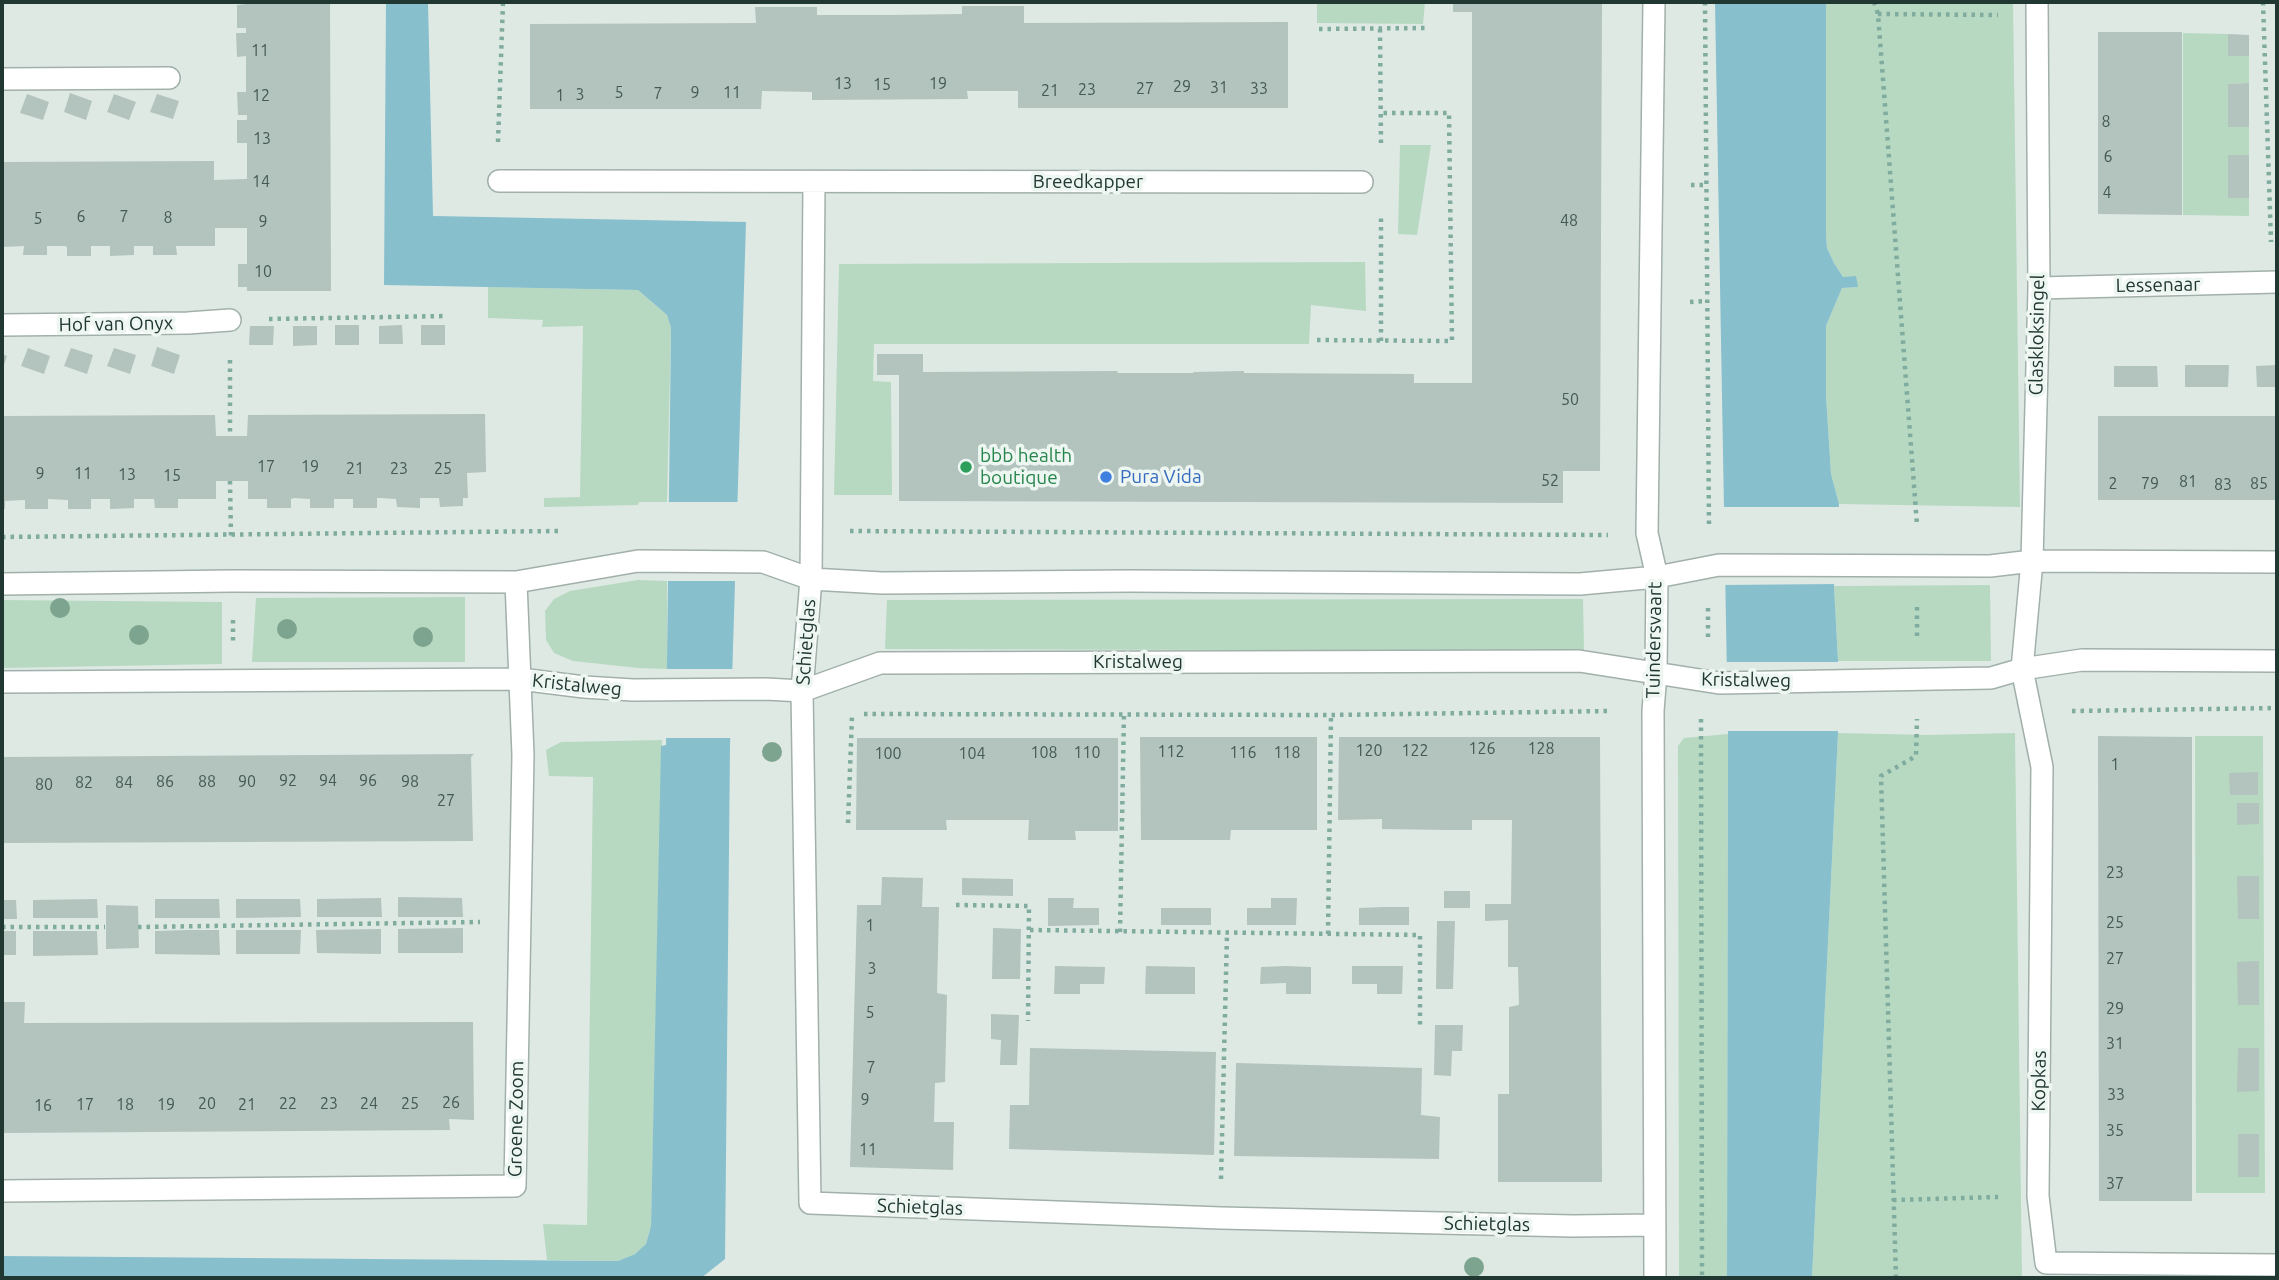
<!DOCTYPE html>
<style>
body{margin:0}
#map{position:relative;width:2279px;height:1280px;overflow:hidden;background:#dee9e4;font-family:Ubuntu,sans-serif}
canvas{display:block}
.frame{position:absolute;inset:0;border:4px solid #203732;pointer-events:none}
</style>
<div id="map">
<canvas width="2279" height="1280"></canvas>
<div class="frame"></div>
</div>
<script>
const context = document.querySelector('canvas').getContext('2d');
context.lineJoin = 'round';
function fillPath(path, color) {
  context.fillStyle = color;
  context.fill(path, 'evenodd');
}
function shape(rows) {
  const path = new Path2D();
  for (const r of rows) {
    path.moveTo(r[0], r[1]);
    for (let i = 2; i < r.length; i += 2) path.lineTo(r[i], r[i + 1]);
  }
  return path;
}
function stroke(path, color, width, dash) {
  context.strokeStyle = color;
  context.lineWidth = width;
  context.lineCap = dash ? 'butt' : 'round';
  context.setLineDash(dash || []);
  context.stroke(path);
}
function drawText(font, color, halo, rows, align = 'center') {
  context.font = font + ' Ubuntu,sans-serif';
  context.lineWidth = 7;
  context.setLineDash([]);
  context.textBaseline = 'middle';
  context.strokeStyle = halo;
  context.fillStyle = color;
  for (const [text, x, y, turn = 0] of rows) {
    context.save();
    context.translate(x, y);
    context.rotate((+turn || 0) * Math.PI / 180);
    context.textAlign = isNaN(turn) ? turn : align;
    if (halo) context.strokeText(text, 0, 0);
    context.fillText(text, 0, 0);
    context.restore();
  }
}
const green = shape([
 [1317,2,1425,2,1423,24,1317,23],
 [1826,2,2013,2,2020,507,1839,504,1831,474,1826,396,1826,326,1842,288,1858,287,1843,277,1834,263,1827,248,1826,235],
 [2183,33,2228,34,2228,56,2249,56,2249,83,2228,84,2228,127,2249,127,2249,155,2228,155,2228,197,2249,198,2249,216,2183,215],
 [1400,145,1431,145,1417,235,1398,234],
 [1365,262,1366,311,1311,305,1309,344,874,344,873,381,891,382,892,495,834,495,839,264],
 [488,287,638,290,667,315,671,328,667,502,639,502,638,505,544,507,544,498,580,497,583,326,542,327,543,320,488,318],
 [638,580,667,581,667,669,638,668,573,661,554,653,546,640,545,611,554,599,570,591],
 [1990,585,1991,661,1838,661,1834,586],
 [465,597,465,662,252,662,256,598],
 [1583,599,1584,651,885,649,887,600],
 [2,600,222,602,222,664,2,668],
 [1838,733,1928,735,2015,733,2022,1278,1812,1278],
 [1728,734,1727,1278,1679,1278,1678,746,1684,738],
 [2195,736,2263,736,2265,1193,2196,1193],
 [662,740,651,1226,646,1244,635,1254,618,1261,547,1260,543,1224,587,1225,593,777,549,776,546,750,561,742]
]);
const water = shape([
 [386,2,428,2,433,216,746,222,730,746,725,1259,701,1278,2,1278,2,1256,618,1261,635,1254,646,1244,651,1226,661,746,666,745,671,328,667,315,638,290,384,285],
 [1715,2,1826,2,1826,235,1827,248,1834,263,1843,277,1856,276,1858,287,1842,288,1826,326,1826,396,1831,474,1839,504,1834,586,1838,661,1838,733,1812,1278,1727,1278,1728,734]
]);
const pier = shape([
 [665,502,741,502,739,581,664,581],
 [1720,507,1842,507,1838,584,1722,585],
 [1723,662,1842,662,1842,731,1724,731],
 [663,669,736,669,734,738,662,738]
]);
const building = shape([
 [246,2,330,2,331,291,247,291,247,287,238,287,238,264,247,264,247,228,215,228,215,246,176,246,177,255,153,255,153,246,134,246,134,255,110,256,110,246,91,246,91,256,67,256,67,247,65,246,47,246,47,255,23,255,24,246,2,247,2,162,214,161,214,180,247,179,247,143,237,143,237,120,247,120,247,115,238,115,237,92,246,92,246,56,237,57,236,33,246,33,246,28,237,28,237,5,246,4],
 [1453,2,1602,2,1600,471,1563,471,1563,503,899,501,899,375,877,375,877,354,923,354,923,372,1118,371,1117,373,1193,373,1194,372,1244,371,1244,373,1414,374,1414,383,1472,383,1472,12,1453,12],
 [962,6,1024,6,1024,23,1288,22,1288,108,1018,108,1018,91,967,91,968,99,812,100,812,92,762,91,761,109,530,109,530,24,756,23,755,7,817,7,817,15,889,15,962,14],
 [2098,32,2182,32,2182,215,2098,214],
 [2228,34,2249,35,2249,56,2228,56],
 [2249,83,2249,127,2228,127,2228,84],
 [70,93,92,101,86,120,64,112],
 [27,94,49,102,43,120,20,113],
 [114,94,136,102,129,120,107,112],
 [157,94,179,101,173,119,150,112],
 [2228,155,2249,155,2249,198,2228,198],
 [335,325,359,325,359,345,335,345],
 [402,325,403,344,379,344,379,326],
 [421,325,445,325,445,345,421,345],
 [250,326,274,326,273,345,249,345],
 [293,326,317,326,317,345,293,346],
 [157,347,180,355,174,374,151,366],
 [28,348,50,356,44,374,21,366],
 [71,348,93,355,87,374,64,366],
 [114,348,136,355,130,374,107,366],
 [2,354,7,356,2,371],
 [2185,365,2229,365,2228,387,2185,387],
 [2277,365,2277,387,2257,387,2256,366],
 [2114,366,2157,366,2158,387,2114,387],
 [485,414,486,472,467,473,468,498,463,498,463,506,440,507,439,498,420,498,420,508,397,507,396,499,380,498,377,498,377,508,353,508,353,499,334,499,334,508,310,508,310,499,294,498,291,499,291,508,267,508,267,499,248,499,248,481,216,481,216,499,178,499,178,508,155,508,154,499,134,499,134,508,110,509,110,499,91,499,91,509,68,509,68,500,48,499,48,509,25,509,25,500,23,500,5,501,5,509,2,509,2,416,215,415,216,436,247,436,248,415],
 [2098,416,2277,416,2277,500,2098,500],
 [2098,736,2192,737,2192,1201,2099,1201],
 [1140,737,1317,737,1317,830,1231,830,1230,840,1141,840],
 [1339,737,1600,737,1602,1182,1498,1182,1498,1094,1509,1094,1509,1007,1519,1005,1518,967,1508,967,1508,920,1485,921,1485,904,1511,904,1512,820,1472,820,1472,830,1448,830,1382,829,1382,819,1338,820],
 [857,738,1118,738,1118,831,1075,831,1076,840,1028,840,1029,820,946,820,947,830,856,830],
 [474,754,471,757,473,841,2,843,2,757],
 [2258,772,2258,795,2230,795,2229,773],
 [2237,803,2259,803,2259,824,2237,825],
 [2237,876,2259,876,2259,919,2238,919],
 [882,877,923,878,922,907,939,907,937,993,947,995,945,1082,935,1083,934,1122,954,1122,953,1170,850,1167,857,905,881,905],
 [962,878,1013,879,1013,896,962,895],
 [1444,891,1470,891,1470,908,1444,908],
 [398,897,462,898,463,917,398,917],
 [381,898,382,917,317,917,317,899],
 [1048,898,1074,898,1073,908,1099,908,1099,925,1048,926],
 [1271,898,1297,898,1296,925,1247,925,1247,908,1271,908],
 [97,899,98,918,33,918,33,900],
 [155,899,219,899,220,918,155,918],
 [236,899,300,899,301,917,236,918],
 [2,900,16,900,17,919,2,919],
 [106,905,138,906,139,948,106,949],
 [1384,907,1409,907,1409,925,1359,925,1359,908],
 [1161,908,1211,908,1211,925,1161,925],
 [1437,921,1455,921,1453,989,1436,989],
 [463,928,463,953,398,953,398,929],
 [993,928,1021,929,1020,979,992,979],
 [381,929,381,954,317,953,316,930],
 [187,930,219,930,220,955,155,954,155,931],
 [236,930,301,930,300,954,236,954],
 [2,931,16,931,16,955,2,955],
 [33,931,97,931,98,955,33,956],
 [2259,961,2259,1005,2238,1005,2237,962],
 [1055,966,1105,967,1104,984,1080,984,1080,994,1054,994],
 [1146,966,1195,967,1195,994,1145,994],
 [1286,966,1311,967,1311,994,1286,994,1286,983,1260,984,1261,967],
 [1352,966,1403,966,1402,994,1377,994,1377,984,1352,984],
 [2,1002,25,1002,24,1023,473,1022,474,1120,449,1119,450,1130,2,1133],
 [991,1014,1019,1015,1017,1065,1000,1065,1001,1040,991,1039],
 [1435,1025,1463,1025,1462,1051,1452,1051,1451,1076,1434,1075],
 [1030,1048,1216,1052,1214,1155,1009,1149,1010,1105,1029,1105],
 [2238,1048,2259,1048,2259,1091,2237,1092],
 [1236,1063,1422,1068,1421,1115,1440,1117,1439,1159,1234,1156],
 [2238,1134,2259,1134,2259,1177,2238,1177]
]);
const path = shape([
 [1705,2,1709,526],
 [1874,2,1878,14,1917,525],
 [2263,2,2271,242],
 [1878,14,1998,15],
 [1319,29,1426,28],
 [1380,29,1381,147],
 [498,142,503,2],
 [1691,185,1707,185],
 [1690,302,1707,301],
 [269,319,447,316],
 [1317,340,1452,341,1449,113,1381,113],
 [1381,341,1381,216],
 [230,360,230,436],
 [230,481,231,537],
 [850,531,1608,535],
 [2,537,558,531],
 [1917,607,1917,640],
 [1708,608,1708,641],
 [233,620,233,642],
 [2072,711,2277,708],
 [864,714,1331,715,1612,711],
 [1701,719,1702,1278],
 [848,823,852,716],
 [956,905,1029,906,1028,1021],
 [2,927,105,927],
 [138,927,480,922],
 [1030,930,1420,935,1420,1028],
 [1120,932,1124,713],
 [1328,934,1331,715],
 [1221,1179,1227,934],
 [1893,1200,1998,1197],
 [1896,1278,1881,776,1916,756,1917,719]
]);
const minor = shape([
 [1654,2,1647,533,1657,577,1656,673,1653,711,1655,1278],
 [2037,2,2039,288,2032,561,2022,669,2042,767,2038,1196,2046,1263,2277,1265],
 [2,79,169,78],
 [499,181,1362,182],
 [814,182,811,579,802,691,810,1203,1221,1218,1573,1226,1655,1225],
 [2039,288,2277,282],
 [2,325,188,323,230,320],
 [2,584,232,581,516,582,638,561,763,562,811,579,882,583,1130,581,1580,584,1657,577,1719,565,1990,566,2032,561,2277,562],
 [2,682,520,679,584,687,633,690,766,689,802,691,880,663,1579,661,1719,683,1991,678,2022,669,2082,660,2277,661],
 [2,1191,515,1186,523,755,516,582]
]);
const trees = [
 [60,608],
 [287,629],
 [139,635],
 [423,637],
 [772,752],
 [1474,1267]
];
const markers = [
 [966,467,7,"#2e9e5b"],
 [1106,477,7,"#3f7fe0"]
];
const numberNames = [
 ["11",260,51],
 ["13",843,84],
 ["19",938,84],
 ["15",882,85],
 ["29",1182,87],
 ["31",1219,88],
 ["27",1145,89],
 ["33",1259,89],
 ["23",1087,90],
 ["21",1050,91],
 ["5",619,93],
 ["9",695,93],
 ["11",732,93],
 ["7",658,94],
 ["3",580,95],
 ["12",261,96],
 ["1",560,96],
 ["8",2106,122],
 ["13",262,139],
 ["6",2108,157],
 ["14",261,182],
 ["4",2107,193],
 ["6",81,217],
 ["7",124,217],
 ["8",168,218],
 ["5",38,219],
 ["48",1569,221],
 ["9",263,222],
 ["10",263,272],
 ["50",1570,400],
 ["17",266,467],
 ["19",310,467],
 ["21",355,469],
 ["23",399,469],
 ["25",443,469],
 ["9",40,474],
 ["11",83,474],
 ["13",127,475],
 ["15",172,476],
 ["52",1550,481],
 ["81",2188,482],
 ["2",2113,484],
 ["79",2150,484],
 ["85",2259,484],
 ["83",2223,485],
 ["126",1482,749],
 ["128",1541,749],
 ["120",1369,751],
 ["122",1415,751],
 ["112",1171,752],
 ["108",1044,753],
 ["110",1087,753],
 ["116",1243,753],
 ["118",1287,753],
 ["100",888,754],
 ["104",972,754],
 ["1",2115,765],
 ["92",288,781],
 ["94",328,781],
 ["96",368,781],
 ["86",165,782],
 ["88",207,782],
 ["90",247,782],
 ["98",410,782],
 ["82",84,783],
 ["84",124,783],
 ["80",44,785],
 ["27",446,801],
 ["23",2115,873],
 ["25",2115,923],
 ["1",870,926],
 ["27",2115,959],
 ["3",872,969],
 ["29",2115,1009],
 ["5",870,1013],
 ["31",2115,1044],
 ["7",871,1068],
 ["33",2116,1095],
 ["9",865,1100],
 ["26",451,1103],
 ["20",207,1104],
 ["22",288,1104],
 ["23",329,1104],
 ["24",369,1104],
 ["25",410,1104],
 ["17",85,1105],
 ["18",125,1105],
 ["19",166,1105],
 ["21",247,1105],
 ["16",43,1106],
 ["35",2115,1131],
 ["11",868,1150],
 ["37",2115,1184]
];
const streetNames = [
 ["Breedkapper",1088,182],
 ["Lessenaar",2158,285,-1],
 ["Hof van Onyx",116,324,-1],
 ["Glaskloksingel",2037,335,-89],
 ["Tuindersvaart",1654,640,-89],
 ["Schietglas",806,642,-86],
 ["Kristalweg",1138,662],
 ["Kristalweg",1746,680,1],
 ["Kristalweg",577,685,6],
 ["Kopkas",2039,1081,-89],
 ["Groene Zoom",516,1119,-89],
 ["Schietglas",920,1207,2],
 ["Schietglas",1487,1224,1]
];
const leisureNames = [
 ["bbb health",980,456],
 ["boutique",980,478]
];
const shopNames = [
 ["Pura Vida",1120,477]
];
fillPath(green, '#b7d9c2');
fillPath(water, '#87bfcc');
fillPath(pier, '#dee9e4');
fillPath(building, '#b3c3bd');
stroke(minor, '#a1b0ab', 24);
stroke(path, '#80ab9f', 4.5, [3.5, 5]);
stroke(minor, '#fff', 21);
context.fillStyle = '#7da48e';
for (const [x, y] of trees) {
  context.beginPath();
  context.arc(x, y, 10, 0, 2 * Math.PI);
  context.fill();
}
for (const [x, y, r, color] of markers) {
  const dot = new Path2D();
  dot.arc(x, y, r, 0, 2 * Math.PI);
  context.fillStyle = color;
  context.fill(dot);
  stroke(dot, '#eef6f2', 2.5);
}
drawText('16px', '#455a55', null, numberNames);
drawText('19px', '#203732', '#eef6f2', streetNames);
drawText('19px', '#27864d', '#eef6f2', leisureNames, 'left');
drawText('19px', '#366cbe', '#eef6f2', shopNames, 'left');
</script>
